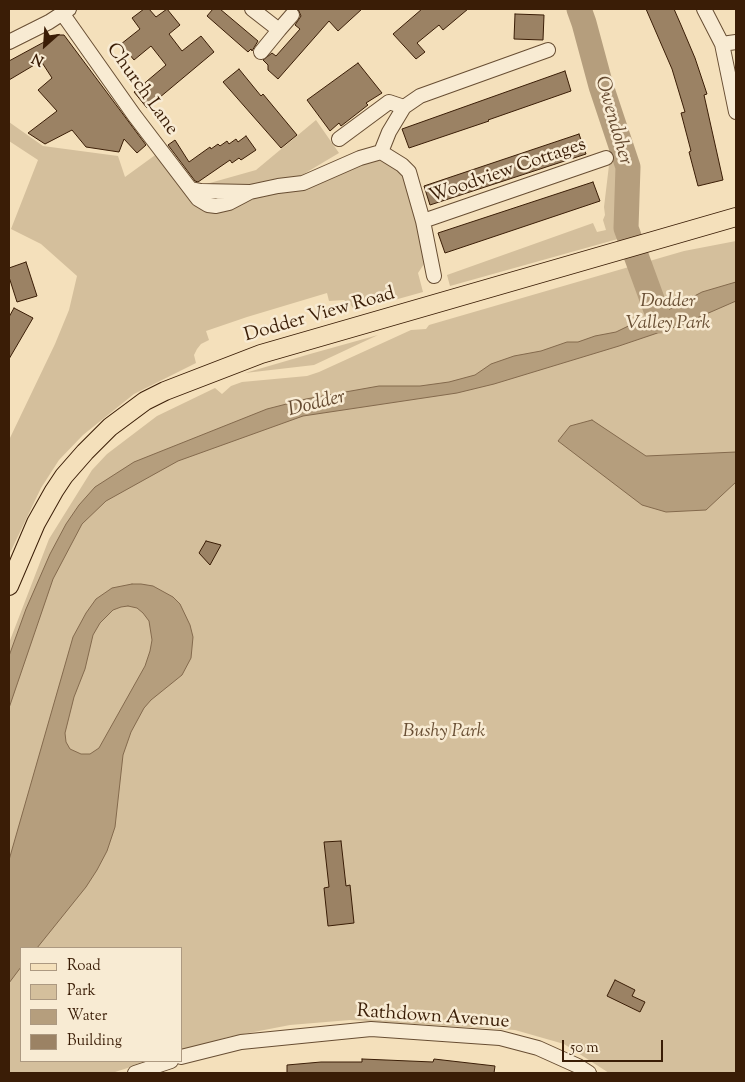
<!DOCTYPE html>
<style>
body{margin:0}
#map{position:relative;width:745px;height:1082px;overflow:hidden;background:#f4e0bb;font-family:"Sorts Mill Goudy",serif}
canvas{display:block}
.frame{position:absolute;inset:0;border:10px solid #3a1d06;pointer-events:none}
.legend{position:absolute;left:20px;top:947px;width:162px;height:115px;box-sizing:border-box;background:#f8ebd3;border:1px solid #ac9981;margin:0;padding:6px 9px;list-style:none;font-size:15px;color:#3a1d06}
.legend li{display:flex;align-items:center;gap:10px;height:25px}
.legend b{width:25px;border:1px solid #ac9981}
.north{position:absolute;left:20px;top:20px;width:50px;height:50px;-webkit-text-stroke:4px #f8ebd3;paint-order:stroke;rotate:206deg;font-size:14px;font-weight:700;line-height:20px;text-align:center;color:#3a1d06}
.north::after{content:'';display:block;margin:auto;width:18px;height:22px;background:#3a1d06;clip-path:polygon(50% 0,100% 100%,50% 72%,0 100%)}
.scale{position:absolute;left:562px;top:1040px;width:101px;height:22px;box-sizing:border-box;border:2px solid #3a1d06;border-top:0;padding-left:6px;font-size:15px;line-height:18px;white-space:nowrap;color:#3a1d06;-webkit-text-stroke:4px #f8ebd3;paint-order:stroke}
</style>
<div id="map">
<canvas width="745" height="1082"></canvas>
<div class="frame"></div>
<ul class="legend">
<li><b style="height:6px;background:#f4e0bb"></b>Road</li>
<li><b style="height:14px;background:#d4bf9c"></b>Park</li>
<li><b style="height:14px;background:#b59e7d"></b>Water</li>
<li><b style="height:14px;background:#9b8264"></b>Building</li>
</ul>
<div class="north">N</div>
<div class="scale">50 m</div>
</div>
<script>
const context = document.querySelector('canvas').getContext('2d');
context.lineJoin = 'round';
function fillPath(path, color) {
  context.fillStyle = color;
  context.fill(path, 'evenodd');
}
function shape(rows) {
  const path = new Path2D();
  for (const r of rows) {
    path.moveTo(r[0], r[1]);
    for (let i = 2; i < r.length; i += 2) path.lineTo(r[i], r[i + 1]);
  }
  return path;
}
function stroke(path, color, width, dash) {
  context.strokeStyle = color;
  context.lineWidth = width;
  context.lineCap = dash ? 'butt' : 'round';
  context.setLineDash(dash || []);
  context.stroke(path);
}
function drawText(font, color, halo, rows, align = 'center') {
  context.font = font + ' "Sorts Mill Goudy",serif';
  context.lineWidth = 5;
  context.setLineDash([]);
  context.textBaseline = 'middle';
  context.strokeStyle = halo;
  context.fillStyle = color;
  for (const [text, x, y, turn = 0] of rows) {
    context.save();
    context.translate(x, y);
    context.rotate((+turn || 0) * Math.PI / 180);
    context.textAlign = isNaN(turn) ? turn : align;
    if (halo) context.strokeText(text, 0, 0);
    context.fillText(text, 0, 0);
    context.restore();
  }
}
const green = shape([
 [316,120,339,153,297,178,259,195,370,160,383,161,396,168,404,175,413,205,424,264,418,273,423,292,355,311,350,304,344,300,329,301,327,293,247,317,206,331,209,340,201,344,197,349,194,355,196,363,134,394,83,435,59,460,41,488,9,555,9,440,55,344,69,310,77,276,41,244,11,229,38,160,9,141,9,122,43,146,118,156,125,177,158,153,185,190,256,170],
 [610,157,626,168,621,215,622,229,625,237,450,286,447,275,593,223,597,232,606,230,603,220,605,215,604,207],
 [736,241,736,1073,609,1073,564,1044,515,1030,350,1020,290,1025,228,1037,181,1051,181,948,21,948,21,1061,149,1061,112,1073,9,1073,9,643,49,539,92,470,107,454,157,416,215,388,222,394,231,386,242,382,307,376,319,372,411,330,426,329,429,325,684,251],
 [378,335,314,365,245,373,310,354]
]);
const water = shape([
 [736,282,736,301,681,325,619,346,494,384,457,393,303,416,178,461,106,501,82,524,53,579,9,708,9,656,26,609,50,554,66,524,79,505,95,487,134,462,267,409,306,399,379,386,420,386,449,382,475,375,491,364,514,356,541,351,567,342,578,342,595,336,616,332,645,318,668,310,702,292,736,282],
 [592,420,646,456,736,452,736,482,706,510,666,512,642,505,558,441,570,426,592,420],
 [132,584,141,584,153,586,173,597,180,604,190,625,193,637,191,658,182,675,151,700,144,708,131,732,123,755,115,827,107,851,97,870,86,887,37,948,21,948,21,967,9,983,9,860,73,637,86,613,96,599,112,588,132,584],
 [128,606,137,608,143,613,149,621,152,640,150,651,145,666,99,748,90,754,81,754,70,749,66,742,65,733,74,697,85,669,93,635,100,623,113,610,121,607,128,606]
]);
const river = shape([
 [579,9,584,23,601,86,628,167,626,228,660,321]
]);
const building = shape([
 [144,9,149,9,156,17,167,9,180,25,169,34,182,51,201,36,214,52,147,108,134,92,166,65,151,46,134,60,121,44,140,29,132,18,144,9],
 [213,9,220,9,258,41,252,51,251,49,248,52,207,16,213,9],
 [298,9,362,9,338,31,329,21,278,79,268,70,268,65,263,60,272,53,276,56,300,29,295,25,301,16,298,9],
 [422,9,468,9,443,30,439,25,417,43,425,52,416,59,393,34,422,9],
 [646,9,674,9,681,25,695,58,707,94,704,95,723,180,698,186,689,152,691,151,681,113,685,112,672,69,646,9],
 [515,14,544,15,543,40,514,39,515,14],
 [57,35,64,35,146,145,137,153,124,139,119,152,86,147,72,130,45,144,28,133,57,111,38,90,52,78,41,61,9,80,9,61,57,35],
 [358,63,382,93,366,103,368,105,341,126,339,123,330,131,307,100,358,63],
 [239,69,261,96,263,94,297,135,281,148,223,82,239,69],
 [565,71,571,91,488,120,489,121,409,148,402,129,565,71],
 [579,134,586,154,430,205,424,186,579,134],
 [246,136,256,150,241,160,239,158,232,163,230,160,198,182,195,181,168,145,175,140,189,162,210,147,211,149,218,144,220,146,227,141,229,144,236,139,238,142,246,136],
 [593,182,600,201,445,253,438,233,593,182],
 [26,262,37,296,17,302,9,277,9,268,26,262],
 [14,308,33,318,9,359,9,317,14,308],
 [206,541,221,545,210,565,199,553,206,541],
 [341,841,346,886,350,885,354,923,328,926,324,888,329,887,324,842,341,841],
 [615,980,635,990,632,996,645,1002,640,1012,607,996,615,980],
 [362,1059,433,1062,434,1059,495,1066,494,1073,287,1073,287,1065,321,1062,362,1062,362,1059]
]);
const minor = shape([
 [252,9,279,30,261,52],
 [704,9,722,44,736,112],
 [62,13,134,115,198,199,208,205,216,206,229,203,250,192,278,186,303,183,360,158,381,152,402,165,409,172,423,221,434,276],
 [279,30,292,15],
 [9,42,49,22,69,9],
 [722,44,736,42],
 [339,139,389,102,404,107,420,96,548,50],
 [381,152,389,132,404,107],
 [191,189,201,191,250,192],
 [423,221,606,158],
 [181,1057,241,1042,371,1029,500,1038,538,1048,578,1066,589,1073],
 [135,1073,171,1061]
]);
const major = shape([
 [9,586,36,523,54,491,64,476,85,452,110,427,145,401,165,391,261,354,736,217]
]);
const streetNames = [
 ["Church Lane",141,90,54],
 ["Woodview Cottages",508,172,-19],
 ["Dodder View Road",320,316,-16],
 ["Rathdown Avenue",433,1018,4]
];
const parkNames = [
 ["Dodder",668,303],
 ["Valley Park",668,325],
 ["Bushy Park",444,733]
];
const waterNames = [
 ["Owendoher",612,121,74],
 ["Dodder",317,405,-14]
];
fillPath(green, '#d4bf9c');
fillPath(water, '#b59e7d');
stroke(water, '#846a4d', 1);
stroke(river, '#b59e7d', 25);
fillPath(building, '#9b8264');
stroke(building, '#3a1d06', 1);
stroke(minor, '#684e33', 16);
stroke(major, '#3a1d06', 20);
stroke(minor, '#f8ebd3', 14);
stroke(major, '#f4e0bb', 18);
drawText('19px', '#3a1d06', '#f8ebd3', streetNames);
drawText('italic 19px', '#684e33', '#f8ebd3', parkNames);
drawText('italic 20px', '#654a30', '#f8ebd3', waterNames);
</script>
